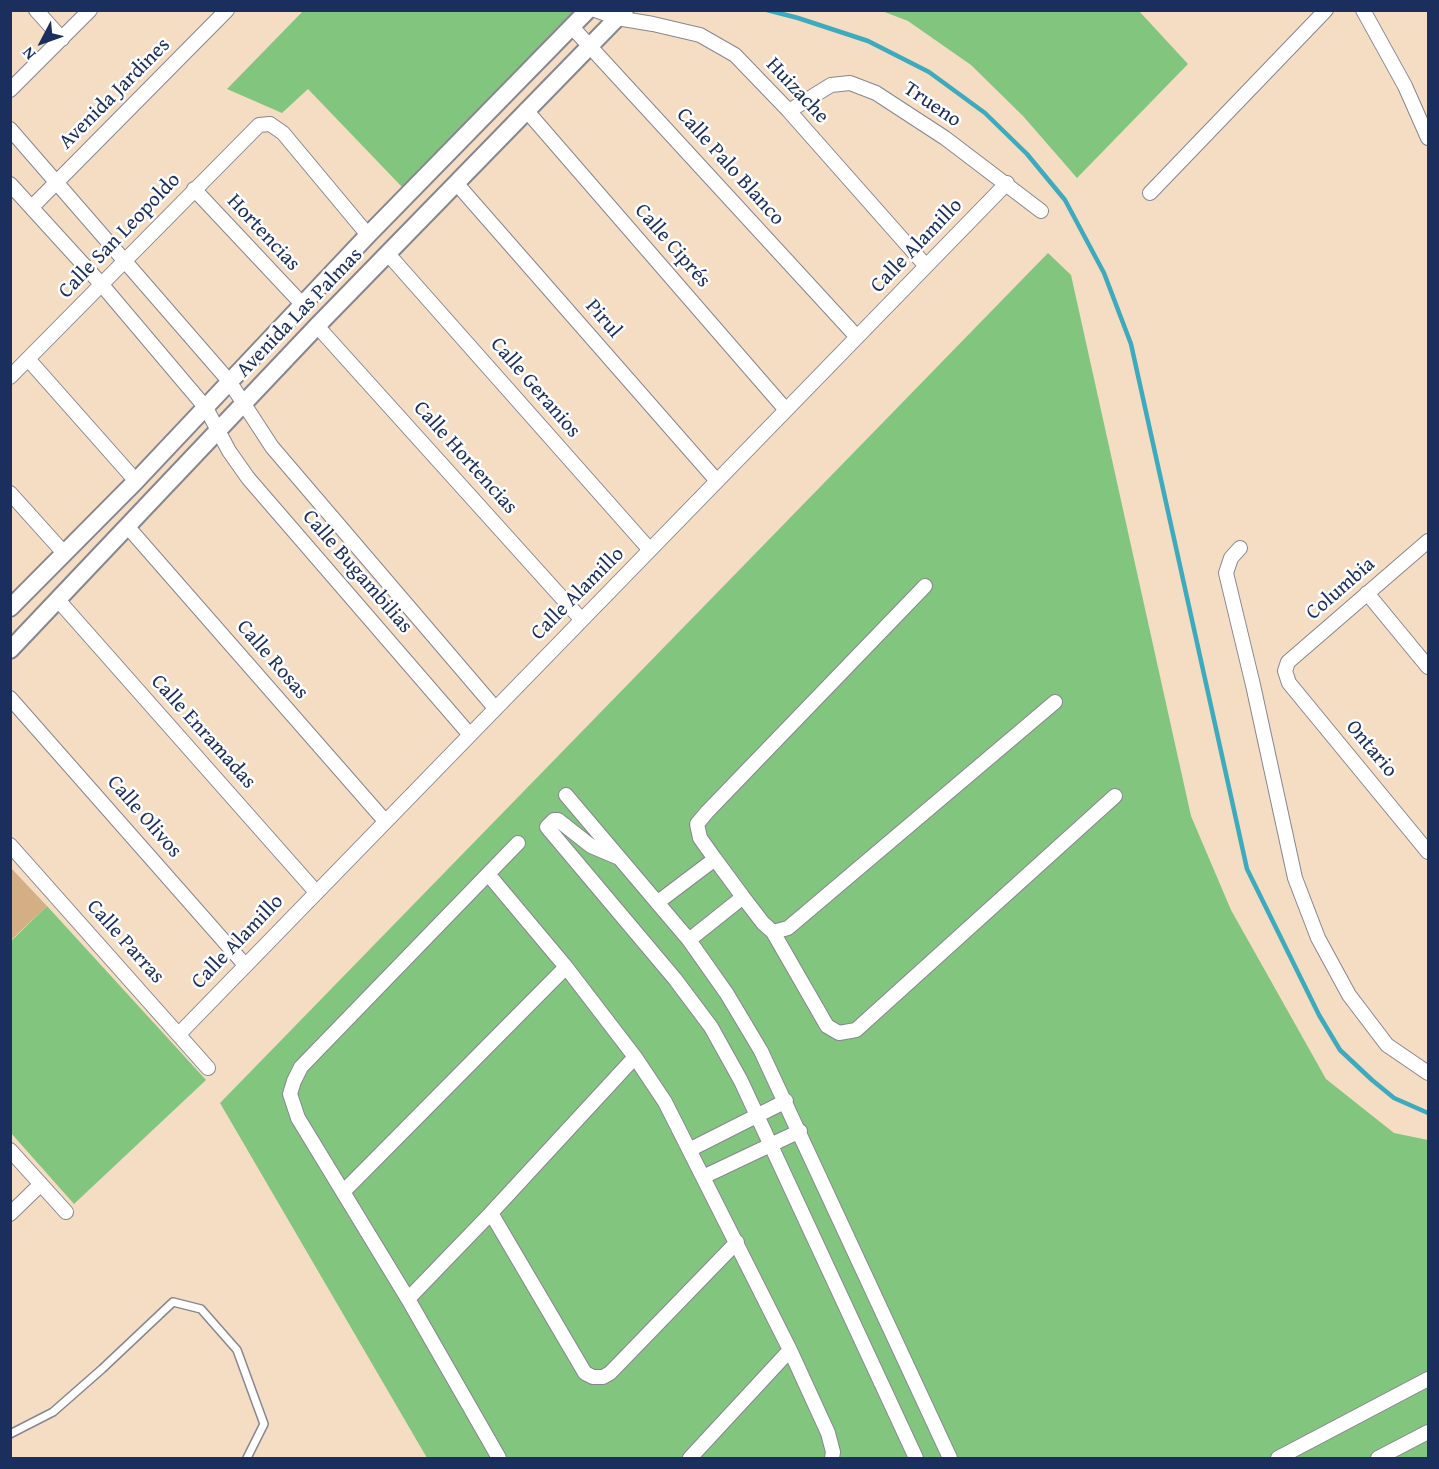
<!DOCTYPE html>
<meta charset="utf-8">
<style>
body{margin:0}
#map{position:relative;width:1439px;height:1469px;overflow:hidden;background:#f4ddc2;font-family:"Gentium Book Plus",serif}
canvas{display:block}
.frame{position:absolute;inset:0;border:12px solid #1b2f5e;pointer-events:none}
.north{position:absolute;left:12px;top:12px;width:60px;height:60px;-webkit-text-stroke:4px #fff;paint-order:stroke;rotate:229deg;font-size:16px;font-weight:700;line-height:24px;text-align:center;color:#1b2f5e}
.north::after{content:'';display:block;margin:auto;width:21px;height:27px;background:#1b2f5e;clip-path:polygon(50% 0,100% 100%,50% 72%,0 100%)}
</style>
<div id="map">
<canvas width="1439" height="1469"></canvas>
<div class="frame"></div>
<div class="north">N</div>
</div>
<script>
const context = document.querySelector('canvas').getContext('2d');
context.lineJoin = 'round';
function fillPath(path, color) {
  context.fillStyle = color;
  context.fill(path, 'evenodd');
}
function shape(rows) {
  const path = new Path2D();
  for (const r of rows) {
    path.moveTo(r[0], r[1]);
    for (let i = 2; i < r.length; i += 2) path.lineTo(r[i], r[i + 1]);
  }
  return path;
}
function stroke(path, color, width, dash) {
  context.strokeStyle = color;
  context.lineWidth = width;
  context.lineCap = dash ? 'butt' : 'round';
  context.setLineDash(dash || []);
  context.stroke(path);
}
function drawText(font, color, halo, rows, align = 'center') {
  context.font = font + ' "Gentium Book Plus",serif';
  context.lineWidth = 5;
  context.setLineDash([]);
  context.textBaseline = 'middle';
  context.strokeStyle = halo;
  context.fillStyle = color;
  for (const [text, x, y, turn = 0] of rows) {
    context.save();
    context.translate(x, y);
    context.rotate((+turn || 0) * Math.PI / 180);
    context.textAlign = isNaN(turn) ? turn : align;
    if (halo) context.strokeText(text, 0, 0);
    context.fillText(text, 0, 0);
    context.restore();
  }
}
const green = shape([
 [304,10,574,10,574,11,402,187,308,89,282,113,227,89],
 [882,11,1139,11,1188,64,1077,178,1023,116,971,65,908,21],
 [1048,253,1071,275,1191,816,1231,910,1326,1079,1394,1133,1428,1140,1428,1458,427,1458,220,1103],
 [47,906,206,1080,74,1204,11,1133,11,941]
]);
const stream = shape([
 [767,10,798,18,868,41,929,72,985,113,1027,154,1065,200,1104,273,1131,344,1247,869,1319,1015,1340,1050,1372,1080,1394,1098,1428,1113]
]);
const building = shape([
 [10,867,47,906,10,941]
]);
const service = shape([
 [10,1434,53,1412,102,1369,173,1302,201,1309,237,1350,264,1424,247,1458]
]);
const minor = shape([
 [36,10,62,39],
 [595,10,617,18,653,24,700,35,735,55,789,111,926,266],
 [1363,10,1405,86,1428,138],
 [572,27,857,337],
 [10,90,90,10],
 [526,110,786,410],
 [789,111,831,85,850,83,876,93,945,138,1041,211],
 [10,129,229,381,272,447,495,708],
 [10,184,102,285,206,408,229,451,248,478,470,735],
 [457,184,717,481],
 [194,189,303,305],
 [1150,193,1326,10],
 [32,207,227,10],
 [388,254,650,550],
 [317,326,581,619],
 [28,359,136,481],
 [10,377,259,125,270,124,283,133,368,235],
 [10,493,64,553],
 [127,526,385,821],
 [1428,541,1288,662,1285,671,1289,683,1428,852],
 [1240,548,1231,558,1226,573,1253,685,1295,878,1318,938,1349,995,1387,1045,1428,1073],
 [1367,593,1428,667],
 [58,600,316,892],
 [10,698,245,965],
 [566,795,689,940,727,994,761,1051,950,1458],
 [10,845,208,1068],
 [617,857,591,846,558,820,554,820,547,827,675,979,711,1027,741,1081,916,1458],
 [715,859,743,897],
 [488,874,566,967,635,1057,665,1102,790,1350,828,1433,833,1452,832,1458],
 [658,902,715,859,700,838,697,824,707,812,925,586],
 [773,932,827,1026,839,1033,856,1030,1115,796],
 [689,940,743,897,763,923,773,932,788,928,1055,702],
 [179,1034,1007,183],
 [635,1057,491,1213,585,1373,593,1377,603,1377,610,1373,737,1242],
 [10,1150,66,1212],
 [689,1150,786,1101],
 [703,1177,800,1131],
 [344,1191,566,967],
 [10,1214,41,1184],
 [408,1299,491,1213],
 [499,1458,408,1299,298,1118,290,1094,294,1081,301,1067,518,843],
 [690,1458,790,1350],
 [1278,1458,1428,1379],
 [1378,1458,1428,1432]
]);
const tertiary = shape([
 [10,608,136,481,368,235,588,10],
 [10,650,317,326,625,10]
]);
const streetNames = [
 ["Huizache",797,91,47],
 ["Avenida Jardines",115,94,-45],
 ["Trueno",932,105,34],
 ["Calle Palo Blanco",730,167,48],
 ["Hortencias",263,233,47],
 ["Calle San Leopoldo",120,236,-46],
 ["Calle Ciprés",672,246,49],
 ["Calle Alamillo",917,246,-46],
 ["Avenida Las Palmas",300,313,-46],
 ["Pirul",603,319,49],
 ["Calle Geranios",535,388,49],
 ["Calle Hortencias",465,458,48],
 ["Calle Bugambilias",357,572,49],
 ["Columbia",1341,589,-41],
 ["Calle Alamillo",578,594,-45],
 ["Calle Rosas",272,660,49],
 ["Calle Enramadas",203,732,48],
 ["Ontario",1371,749,50],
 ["Calle Olivos",144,817,49],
 ["Calle Parras",125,942,48],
 ["Calle Alamillo",238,942,-46]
];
fillPath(green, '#82c57e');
stroke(stream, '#3eaabd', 4.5);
fillPath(building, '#d4ae85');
stroke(service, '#888690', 10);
stroke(minor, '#888690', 16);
stroke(tertiary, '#888690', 20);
stroke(service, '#fff', 7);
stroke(minor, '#fff', 14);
stroke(tertiary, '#fff', 16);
drawText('21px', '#1b2f5e', '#fff', streetNames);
</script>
